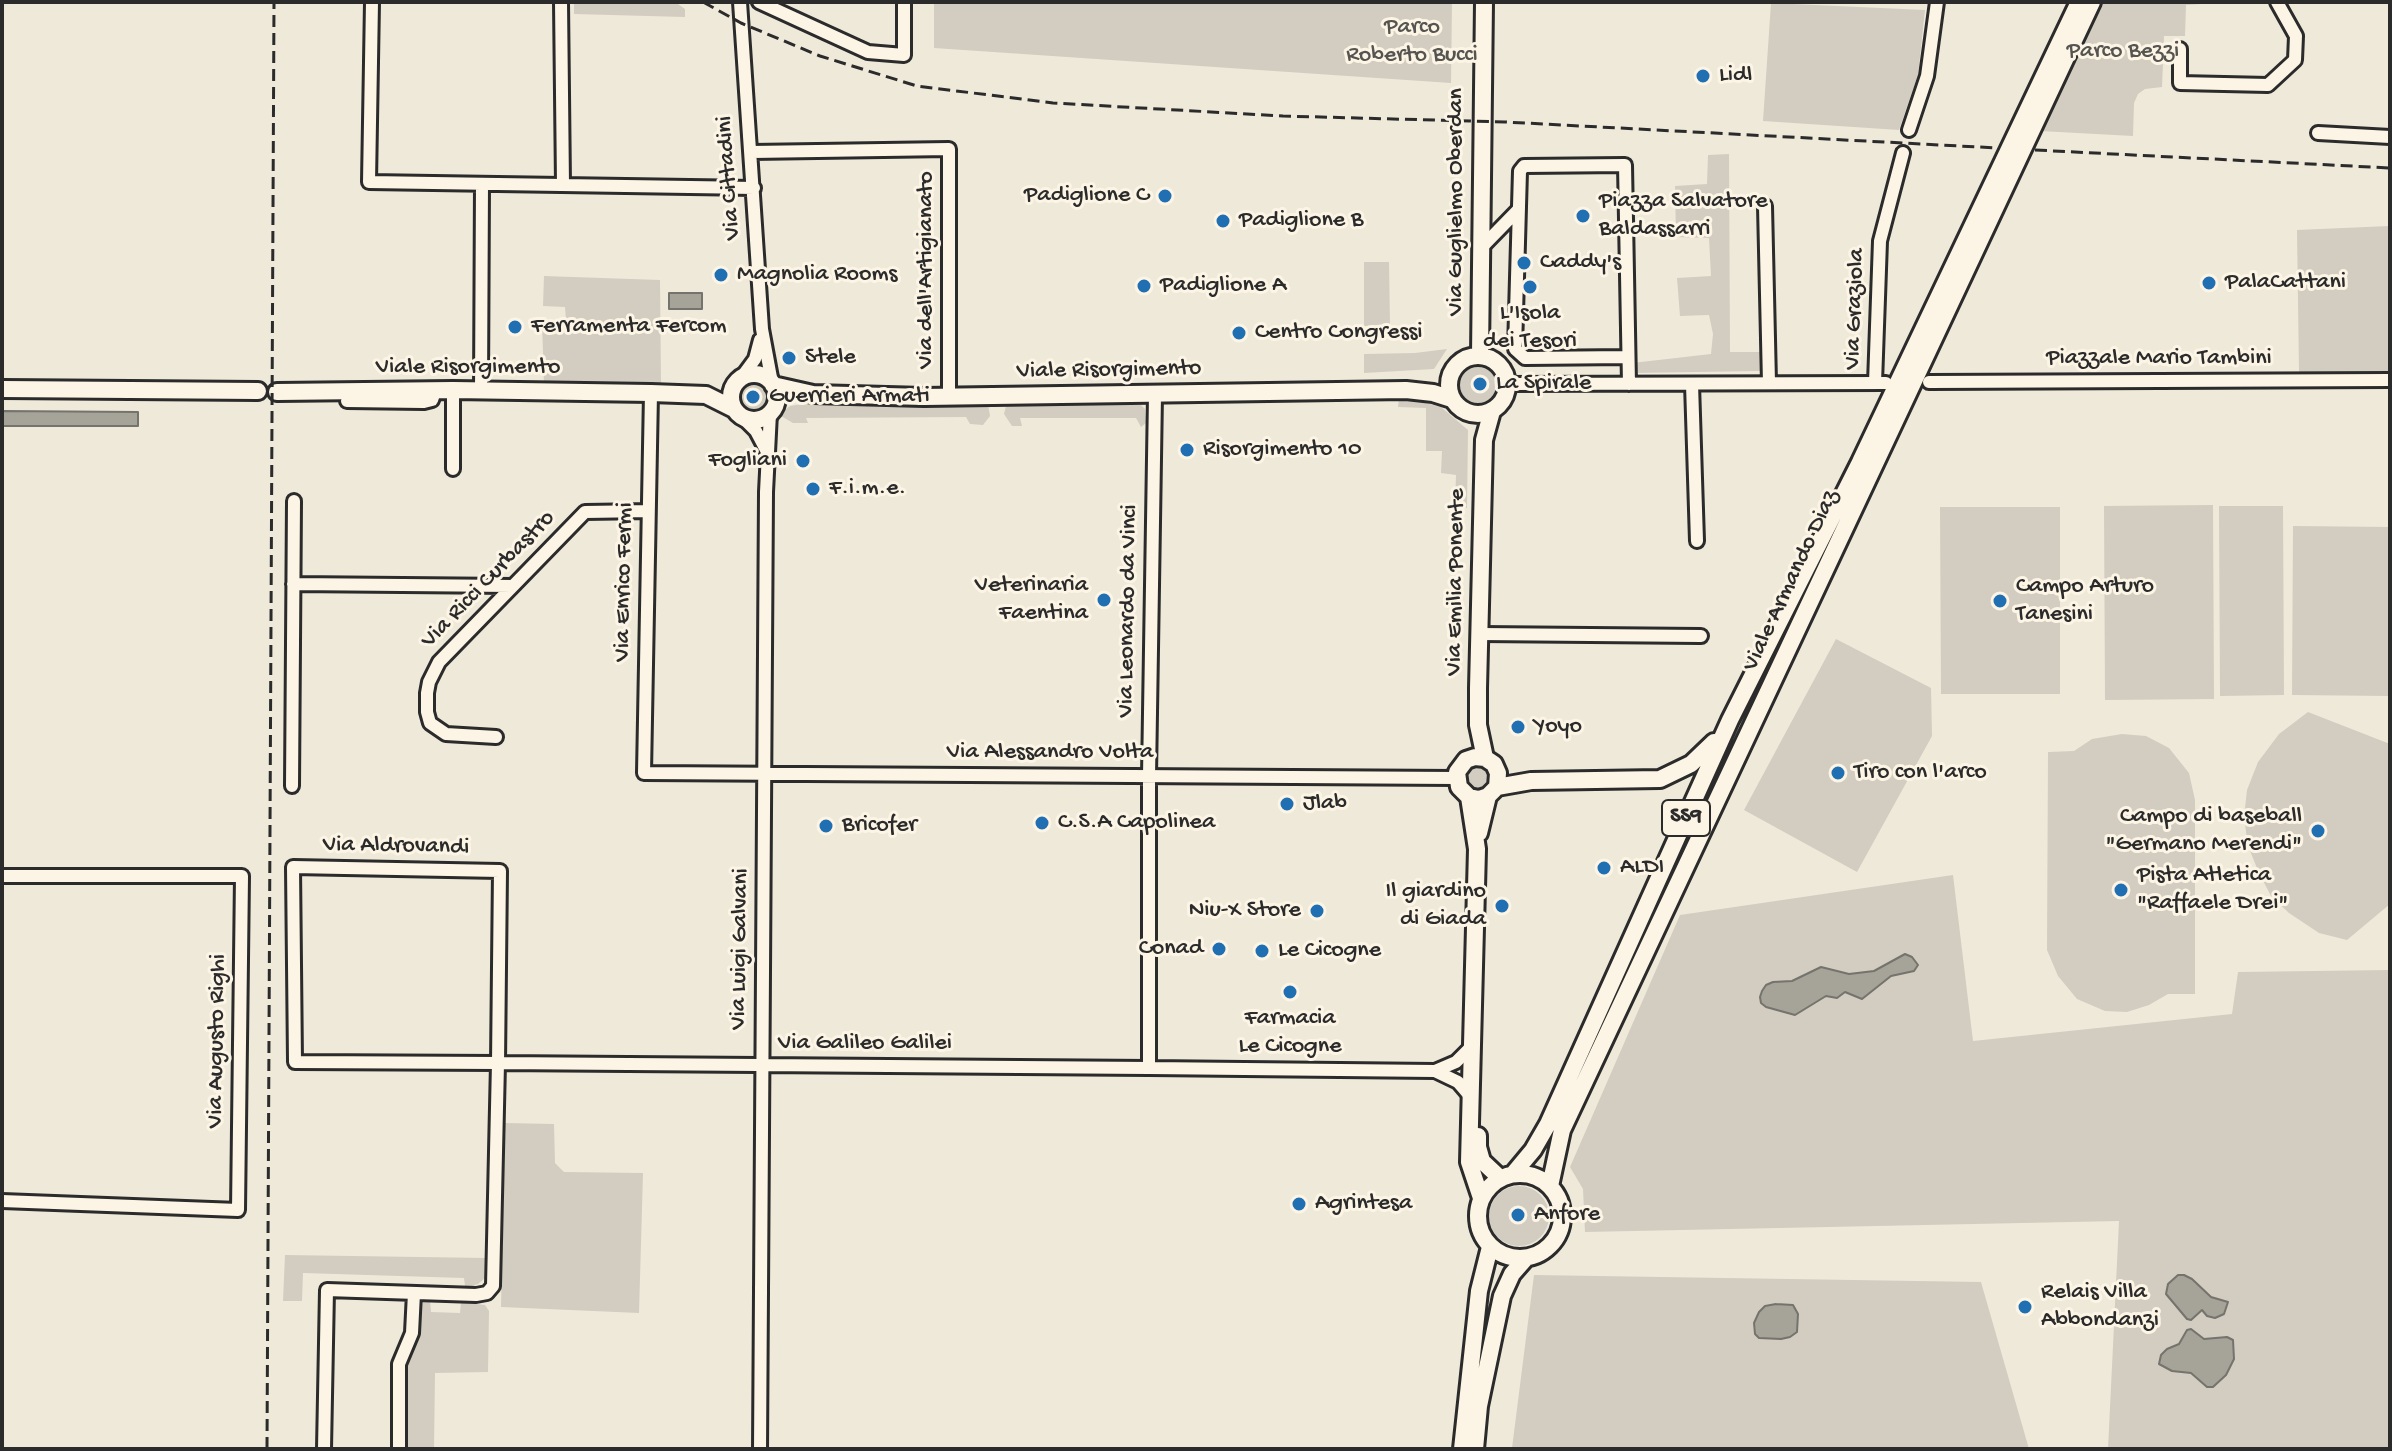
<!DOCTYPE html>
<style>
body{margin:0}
#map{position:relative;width:2392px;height:1451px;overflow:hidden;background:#efe9da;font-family:"Gochi Hand",sans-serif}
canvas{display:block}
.frame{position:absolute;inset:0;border:4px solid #2b2b2b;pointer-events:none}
</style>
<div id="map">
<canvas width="2392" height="1451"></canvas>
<div class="frame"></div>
</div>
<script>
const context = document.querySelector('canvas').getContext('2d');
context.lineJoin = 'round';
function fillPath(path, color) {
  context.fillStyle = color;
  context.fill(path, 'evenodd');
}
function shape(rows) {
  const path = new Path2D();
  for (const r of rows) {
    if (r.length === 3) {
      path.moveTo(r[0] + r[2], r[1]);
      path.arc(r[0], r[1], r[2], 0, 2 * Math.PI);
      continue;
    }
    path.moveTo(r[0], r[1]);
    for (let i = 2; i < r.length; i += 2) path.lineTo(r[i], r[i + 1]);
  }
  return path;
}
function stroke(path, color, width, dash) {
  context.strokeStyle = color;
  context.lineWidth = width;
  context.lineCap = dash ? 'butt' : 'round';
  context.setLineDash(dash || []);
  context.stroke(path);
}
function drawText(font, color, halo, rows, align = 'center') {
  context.font = font + ' "Gochi Hand",sans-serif';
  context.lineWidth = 6;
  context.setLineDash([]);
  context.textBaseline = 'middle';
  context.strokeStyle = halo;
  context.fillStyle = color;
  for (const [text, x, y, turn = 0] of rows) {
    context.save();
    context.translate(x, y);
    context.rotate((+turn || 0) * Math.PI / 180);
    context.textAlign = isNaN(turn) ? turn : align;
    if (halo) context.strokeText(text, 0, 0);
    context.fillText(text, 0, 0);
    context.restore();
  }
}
const green = shape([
 [574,2,675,2,685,9,685,17,574,14],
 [934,2,1452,2,1451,83,934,48],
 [2102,2,2232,2,2186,5,2185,36,2164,36,2162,87,2145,89,2138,94,2134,103,2133,136,2040,131],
 [1771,3,1925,10,1918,75,1899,130,1763,121],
 [1729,154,1730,352,1760,352,1761,371,1632,373,1632,363,1711,354,1713,334,1709,315,1680,316,1677,278,1711,276,1709,238,1676,237,1675,186,1707,184,1708,155],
 [2389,226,2390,373,2299,372,2297,230],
 [1364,262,1389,262,1390,326,1364,326],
 [544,276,660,280,661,383,544,384,542,322,566,320,565,307,543,306],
 [1447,349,1434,369,1364,373,1364,354,1415,353],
 [1478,385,21],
 [754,397,17],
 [1399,398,1423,398,1426,403,1441,407,1468,430,1467,508,1455,507,1456,475,1441,473,1442,451,1426,451,1426,408,1398,407],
 [813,402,988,404,990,416,983,425,970,424,966,417,806,418,808,423,793,423,781,416,782,412,790,406],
 [1009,404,1141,405,1145,409,1146,423,1141,427,1136,418,1020,418,1022,426,1012,426,1004,414,1006,406],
 [2213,505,2214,699,2105,700,2104,506],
 [2219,506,2283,506,2284,695,2220,696],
 [1940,507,2060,507,2060,694,1941,694],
 [2293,526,2390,527,2390,696,2292,695],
 [1836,639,1931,688,1932,736,1857,872,1744,810],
 [2308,712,2390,744,2390,904,2347,940,2319,933,2289,913,2271,896,2259,873,2248,846,2244,817,2247,790,2258,762,2279,734],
 [2122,734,2146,736,2169,748,2189,773,2195,800,2195,994,2168,994,2149,1005,2127,1012,2105,1011,2077,999,2058,976,2047,950,2048,752,2074,751,2092,739],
 [1478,777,12],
 [1953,875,1973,1041,2232,1014,2238,972,2390,970,2390,1449,2108,1449,2119,1221,1585,1232,1583,1189,1570,1167,1680,915],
 [505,1123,554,1124,555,1163,564,1172,643,1173,639,1313,501,1307],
 [1519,1216,30],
 [285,1255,487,1258,486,1270,485,1278,478,1284,469,1287,465,1286,464,1278,303,1273,302,1301,283,1301],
 [1534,1275,1981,1282,2029,1449,1486,1449,1512,1448],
 [422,1300,430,1300,431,1312,460,1313,461,1302,485,1305,489,1311,488,1372,435,1373,434,1449,407,1449,406,1364,420,1335]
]);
const water = shape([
 [669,293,702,293,702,309,669,309,669,293],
 [2,411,138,412,138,426,2,426,2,411],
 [1905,954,1912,957,1918,965,1914,971,1891,976,1862,999,1845,992,1837,998,1826,996,1795,1015,1766,1007,1761,1003,1760,997,1762,991,1766,985,1773,982,1792,981,1821,967,1849,974,1874,971,1905,954],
 [2178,1275,2184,1275,2192,1279,2211,1297,2228,1302,2224,1314,2215,1318,2207,1316,2202,1310,2191,1320,2187,1319,2166,1294,2168,1284,2178,1275],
 [1776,1304,1793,1305,1798,1314,1797,1332,1790,1337,1781,1339,1759,1338,1755,1334,1754,1323,1759,1312,1765,1306,1776,1304],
 [2191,1329,2204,1339,2227,1337,2233,1340,2234,1359,2226,1375,2213,1387,2207,1387,2191,1373,2172,1371,2159,1364,2161,1355,2167,1349,2179,1344,2187,1330,2191,1329]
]);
const minor = shape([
 [372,2,369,182,754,188],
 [561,2,563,185],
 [740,2,762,329,772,383],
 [759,2,868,52,904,55,904,2],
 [2180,49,2180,83,2268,85,2295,60,2296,36,2277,2],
 [1909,130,1927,76,1937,2],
 [2318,133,2390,137],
 [752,152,949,149,949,397],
 [1765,206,1769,383],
 [1481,248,1519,209],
 [1628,357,1525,358,1515,349,1520,171,1524,166,1625,165,1629,384],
 [741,378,755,359,760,340],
 [1929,382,2390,380],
 [1875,383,1880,241,1903,153],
 [1507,384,1886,383],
 [1692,384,1697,541],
 [481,391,482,184],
 [651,393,644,773,1456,778],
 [347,401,424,402,432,400,435,391],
 [742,417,756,431,766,450],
 [453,469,453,390],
 [293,584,512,586],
 [1480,634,1701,636],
 [496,737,446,734,430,723,427,712,427,693,429,682,439,662,585,512,648,511],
 [292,786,294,501],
 [2,876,242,876,238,1210,2,1201],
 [1149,1068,1149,776,1155,395],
 [1435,1071,1456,1062,1470,1048],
 [324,1449,327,1290,476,1295,487,1293,493,1286,498,1063,500,871,293,867,295,1062,498,1063,1149,1068,1435,1071,1458,1082,1470,1096],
 [399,1449,399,1364,412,1333,414,1293],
 [760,1449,766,492,770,413]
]);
const major = shape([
 [1480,355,1484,2],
 [1478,385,29],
 [754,397,23],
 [773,385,813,394,924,397,1406,390,1433,393,1452,399],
 [2,389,258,391],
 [277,392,453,390,651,393,706,395,734,409],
 [1485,758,1478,725,1478,688,1484,440,1492,411],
 [1497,787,1531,781,1660,779,1691,764,1714,742],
 [1469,797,1477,849,1469,1162,1481,1198],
 [1479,833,1488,796,1497,787,1498,773,1494,764,1485,758,1475,757,1466,760,1457,772,1459,787,1469,797,1479,799,1488,796],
 [1478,1136,1478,1147,1482,1161,1500,1178],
 [1520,1216,42],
 [1513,1174,1533,1150,1548,1124,1730,720,1860,462,2079,2],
 [1550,1186,1562,1130,2092,2],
 [1462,1449,1479,1291,1490,1247],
 [1475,1449,1479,1406,1502,1296,1512,1274,1526,1258]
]);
const rail = shape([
 [703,2,741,23,820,56,917,86,1053,103,1283,116,1505,122,1997,148],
 [2035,150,2390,168],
 [267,1449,274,2]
]);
const markers = [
 [1703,76,8,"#1f6fb2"],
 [1165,196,8,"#1f6fb2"],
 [1583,216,8,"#1f6fb2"],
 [1223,221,8,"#1f6fb2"],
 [1524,263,8,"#1f6fb2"],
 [721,275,8,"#1f6fb2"],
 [2209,283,8,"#1f6fb2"],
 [1144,286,8,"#1f6fb2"],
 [1530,287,8,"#1f6fb2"],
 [515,327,8,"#1f6fb2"],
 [1239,333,8,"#1f6fb2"],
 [789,358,8,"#1f6fb2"],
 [1480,384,8,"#1f6fb2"],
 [753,397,8,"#1f6fb2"],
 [1187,450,8,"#1f6fb2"],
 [803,461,8,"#1f6fb2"],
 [813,489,8,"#1f6fb2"],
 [1104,600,8,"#1f6fb2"],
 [2000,601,8,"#1f6fb2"],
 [1518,727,8,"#1f6fb2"],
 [1838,773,8,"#1f6fb2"],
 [1287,804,8,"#1f6fb2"],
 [1042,823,8,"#1f6fb2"],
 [826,826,8,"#1f6fb2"],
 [2318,831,8,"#1f6fb2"],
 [1604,868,8,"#1f6fb2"],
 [2121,890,8,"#1f6fb2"],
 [1502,906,8,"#1f6fb2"],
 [1317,911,8,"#1f6fb2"],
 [1219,949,8,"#1f6fb2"],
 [1262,951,8,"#1f6fb2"],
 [1290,992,8,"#1f6fb2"],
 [1299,1204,8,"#1f6fb2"],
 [1518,1215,8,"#1f6fb2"],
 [2025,1307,8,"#1f6fb2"]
];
const shields = [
 [1686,818,48]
];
const shieldNames = [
 ["SS9",1686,818]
];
const parkNames = [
 ["Parco",1412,28],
 ["Roberto Bucci",1412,56],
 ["Parco Bezzi",2123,52]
];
const poiNames = [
 ["Lidl",1719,76],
 ["Padiglione C",1149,196,"right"],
 ["Piazza Salvatore",1599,202],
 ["Baldassarri",1599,230],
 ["Padiglione B",1239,221],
 ["Caddy's",1540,263],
 ["Magnolia Rooms",737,275],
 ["PalaCattani",2225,283],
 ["Padiglione A",1160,286],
 ["L'Isola",1530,314,"center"],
 ["dei Tesori",1530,342,"center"],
 ["Ferramenta Fercom",531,327],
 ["Centro Congressi",1255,333],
 ["Stele",805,358],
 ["La Spirale",1496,384],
 ["Guerrieri Armati",769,397],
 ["Risorgimento 10",1203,450],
 ["Fogliani",787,461,"right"],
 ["F.i.m.e.",829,489],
 ["Veterinaria",1088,586,"right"],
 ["Faentina",1088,614,"right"],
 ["Campo Arturo",2016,587],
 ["Tanesini",2016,615],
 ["Yoyo",1534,727],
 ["Tiro con l'arco",1854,773],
 ["Jlab",1303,804],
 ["Campo di baseball",2302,817,"right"],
 ["\"Germano Merendi\"",2302,845,"right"],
 ["C.S.A Capolinea",1058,823],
 ["Bricofer",842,826],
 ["ALDI",1620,868],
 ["Pista Atletica",2137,876],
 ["\"Raffaele Drei\"",2137,904],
 ["Il giardino",1486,892,"right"],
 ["di Giada",1486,920,"right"],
 ["Niu-X Store",1301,911,"right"],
 ["Conad",1203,949,"right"],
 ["Le Cicogne",1278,951],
 ["Farmacia",1290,1019,"center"],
 ["Le Cicogne",1290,1047,"center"],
 ["Agrintesa",1315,1204],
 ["Anfore",1534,1215],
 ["Relais Villa",2041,1293],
 ["Abbondanzi",2041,1321]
];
const streetNames = [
 ["Via Cittadini",730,178,-94],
 ["Via Guglielmo Oberdan",1457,202,-90],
 ["Via dell'Artigianato",927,270,-90],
 ["Via Graziola",1856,309,-88],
 ["Piazzale Mario Tambini",2159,359],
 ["Viale Risorgimento",468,368],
 ["Viale Risorgimento",1109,371,-1],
 ["Via Ricci Curbastro",489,580,-46],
 ["Viale Armando Diaz",1792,581,-65],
 ["Via Enrico Fermi",625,582,-89],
 ["Via Emilia Ponente",1457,582,-89],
 ["Via Leonardo da Vinci",1129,611,-89],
 ["Via Alessandro Volta",1050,753],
 ["Via Aldrovandi",396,847,1],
 ["Via Luigi Galvani",741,949,-89],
 ["Via Augusto Righi",218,1041,-89],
 ["Via Galileo Galilei",865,1044]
];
fillPath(green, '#d2cdc0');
fillPath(water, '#a6a399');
stroke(water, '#75736d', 2);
stroke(minor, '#2b2b2b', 18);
stroke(major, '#2b2b2b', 22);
stroke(minor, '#fcf5e5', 12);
stroke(major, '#fcf5e5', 16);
stroke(rail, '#2b2b2b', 3, [12, 6]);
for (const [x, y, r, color] of markers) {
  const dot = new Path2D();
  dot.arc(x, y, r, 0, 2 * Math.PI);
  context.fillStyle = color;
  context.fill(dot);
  stroke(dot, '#fcf5e5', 3);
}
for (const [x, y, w] of shields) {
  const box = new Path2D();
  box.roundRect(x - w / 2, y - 18, w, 36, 6);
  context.fillStyle = '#fcf5e5';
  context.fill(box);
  stroke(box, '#2b2b2b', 2);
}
drawText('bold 22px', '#2b2b2b', null, shieldNames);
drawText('24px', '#555450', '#fcf5e5', parkNames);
drawText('24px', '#2b2b2b', '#fcf5e5', poiNames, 'left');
drawText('24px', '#2b2b2b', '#fcf5e5', streetNames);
</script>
